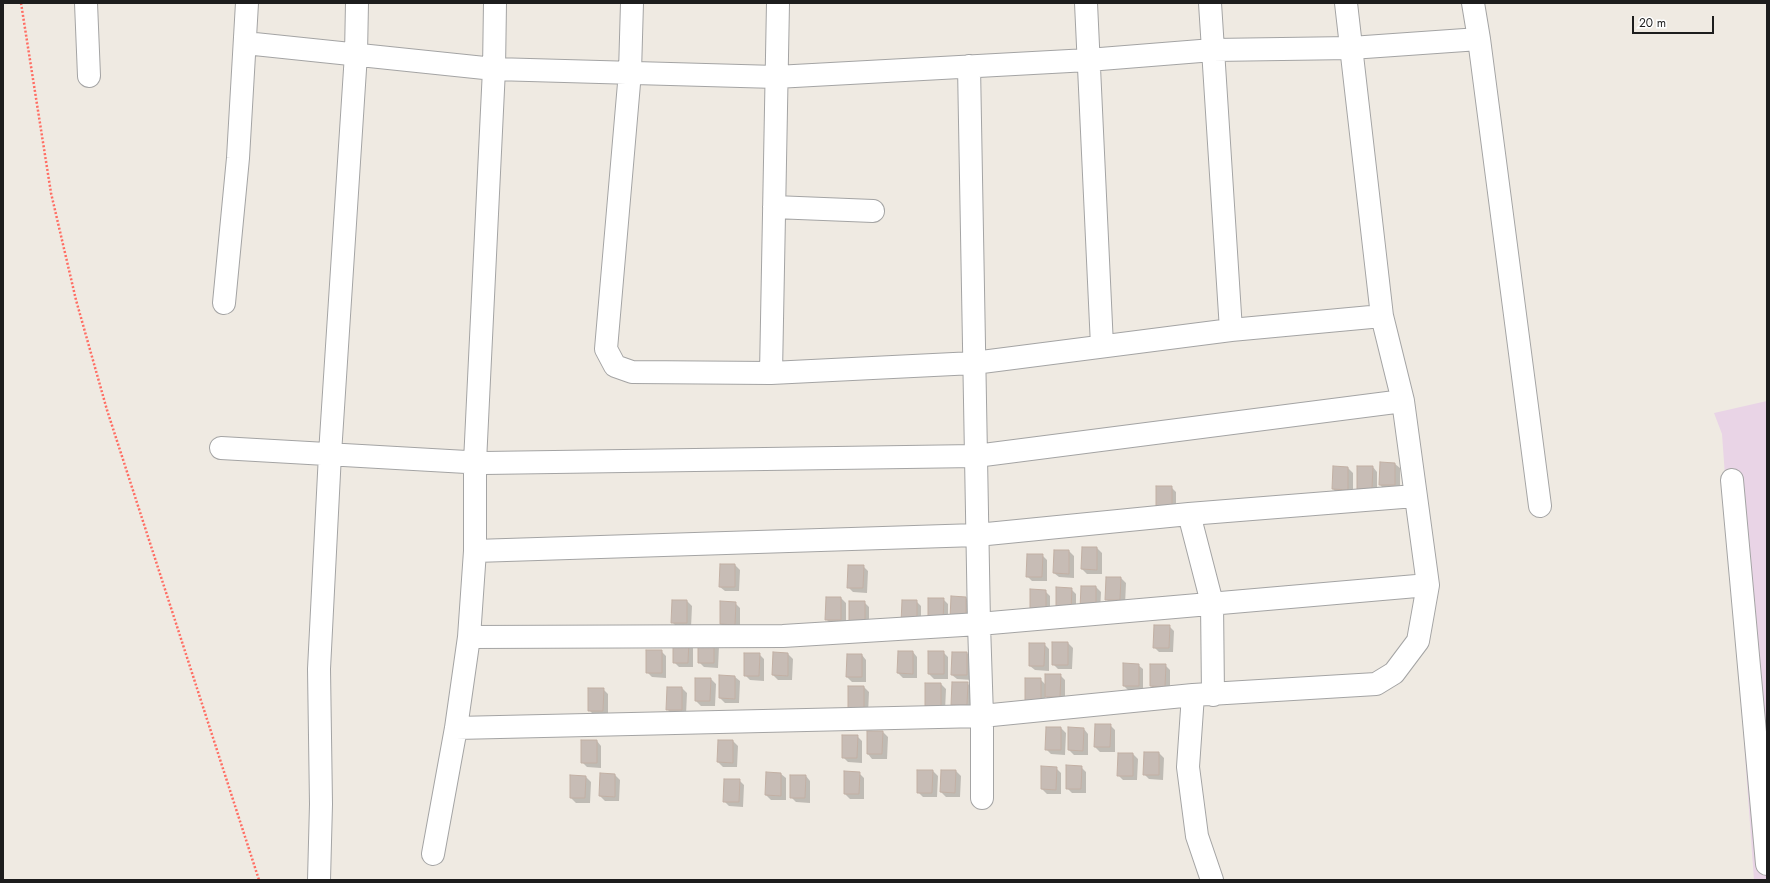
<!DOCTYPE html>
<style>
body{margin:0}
#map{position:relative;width:1770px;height:883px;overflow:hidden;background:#efeae2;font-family:Jost,sans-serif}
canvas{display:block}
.frame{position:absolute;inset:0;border:4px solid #1d1d1d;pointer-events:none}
.scale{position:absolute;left:1632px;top:16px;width:82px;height:18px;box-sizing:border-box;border:2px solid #1d1d1d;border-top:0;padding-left:5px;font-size:12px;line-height:14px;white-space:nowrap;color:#1d1d1d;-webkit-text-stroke:3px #fff;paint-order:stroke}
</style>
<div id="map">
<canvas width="1770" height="883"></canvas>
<div class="frame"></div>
<div class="scale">20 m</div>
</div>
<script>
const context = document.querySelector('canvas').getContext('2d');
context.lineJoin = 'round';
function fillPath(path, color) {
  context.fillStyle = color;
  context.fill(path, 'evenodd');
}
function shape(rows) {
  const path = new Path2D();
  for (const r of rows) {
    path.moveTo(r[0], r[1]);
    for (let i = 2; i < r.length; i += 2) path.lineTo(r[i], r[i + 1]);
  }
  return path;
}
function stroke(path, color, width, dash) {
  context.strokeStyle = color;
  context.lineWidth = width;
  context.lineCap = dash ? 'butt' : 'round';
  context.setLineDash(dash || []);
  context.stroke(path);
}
const industrial = shape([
 [1767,401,1767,880,1754,880,1722,434,1714,413]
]);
const shadow = shape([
 [1395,464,1400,468,1400,490,1385,490,1380,485],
 [1373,467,1377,472,1377,494,1362,493,1358,488],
 [1348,468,1353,473,1353,494,1338,494,1333,489],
 [1171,487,1176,492,1176,514,1162,513],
 [1097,548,1102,553,1102,574,1087,574,1082,569],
 [1055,551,1069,551,1074,556,1074,578,1059,577,1054,573],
 [1042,555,1047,560,1047,581,1032,581,1027,576],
 [735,565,740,570,739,591,725,591,720,587],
 [863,566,868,571,867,593,853,592,848,587],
 [1121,578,1126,583,1125,605,1111,604,1106,599],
 [1082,587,1096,587,1101,592,1100,613],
 [1071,589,1076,594,1076,615,1062,615],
 [1045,591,1050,596,1050,617,1036,617],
 [952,597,966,598,971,603,971,624],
 [827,598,841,598,846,603,846,624,831,624,826,619],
 [943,599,948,604,948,626,929,621],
 [687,601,692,606,691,628,677,627,672,622],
 [916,601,921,606,921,628,902,622],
 [864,602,869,607,869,629,850,624],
 [735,603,740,608,740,629,726,629,721,624],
 [1169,626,1174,631,1173,652,1159,652,1154,647],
 [674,641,693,646,693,667,679,667,674,662],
 [714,641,719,646,718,668,704,667,699,662],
 [1068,643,1073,648,1072,669,1058,669,1053,664],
 [1044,644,1049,649,1049,671,1035,670,1030,666],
 [661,651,666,656,666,678,652,677,647,672],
 [913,652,917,657,917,678,903,678,898,673],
 [943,652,948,657,948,679,934,679,929,674],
 [967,653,972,658,972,680,957,679,952,675],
 [759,654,764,659,764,681,750,680,745,675],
 [788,654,793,659,792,680,778,680,773,675],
 [862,655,866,660,866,682,852,682,847,677],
 [1138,665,1143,669,1143,691,1129,691,1124,686],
 [1165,665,1170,670,1170,691,1156,691,1151,686],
 [1060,675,1065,680,1065,701,1051,701,1045,696,1045,706,1031,705,1040,679,1046,685],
 [735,677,740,681,739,703,725,703,720,698],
 [711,679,716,684,715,706,701,706,696,701],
 [967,683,972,688,971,709,957,709,952,704],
 [941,684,946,689,945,711,931,710,926,705],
 [864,687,869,692,868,714,854,714],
 [682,688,687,693,686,715,672,714,667,709],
 [603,689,608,694,608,715,594,715,589,710],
 [1110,725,1115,730,1115,752,1100,752,1095,747],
 [1061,728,1066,733,1065,755,1051,754,1046,749],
 [1084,729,1088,734,1088,755,1074,755,1069,750],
 [883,732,888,737,887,759,872,759,868,754],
 [857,736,862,741,862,763,848,762,843,757],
 [597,741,601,746,601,768,587,767,582,762],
 [733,741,738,746,737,767,723,767,718,762],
 [1159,753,1164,758,1163,780,1149,779,1144,774],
 [1133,754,1138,759,1137,780,1123,780,1118,775],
 [1081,767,1086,772,1086,793,1072,793,1067,788],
 [1056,768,1061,773,1061,794,1047,794,1042,789],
 [933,771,938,776,937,797,923,797,918,792],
 [942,771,956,771,961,776,960,797,946,797,941,792],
 [859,773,864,778,864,799,850,799,845,794],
 [781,774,786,778,786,800,771,800,766,795],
 [615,775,620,780,619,801,605,801,600,796],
 [806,776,810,781,810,803,796,802,791,797],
 [586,777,591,782,590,803,576,803,571,798],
 [739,780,744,785,743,807,729,806,724,801]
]);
const building = shape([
 [1380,462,1395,463,1395,485,1379,485,1380,462],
 [1333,466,1348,467,1348,490,1332,489,1333,466],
 [1357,466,1373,466,1372,489,1357,489,1357,466],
 [1156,486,1172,486,1172,509,1156,509,1156,486],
 [1082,547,1097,547,1097,570,1081,569,1082,547],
 [1054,550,1069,550,1069,574,1053,573,1054,550],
 [1027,554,1043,554,1042,577,1026,577,1027,554],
 [720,564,735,564,735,587,719,587,720,564],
 [848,565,864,565,863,588,847,588,848,565],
 [1106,577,1121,577,1120,600,1105,600,1106,577],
 [1081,586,1096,586,1096,609,1080,609,1081,586],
 [1056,587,1072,588,1071,611,1056,610,1056,587],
 [1030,589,1046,590,1046,612,1030,612,1030,589],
 [951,596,966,597,966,620,950,619,951,596],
 [826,597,841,597,841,620,825,620,826,597],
 [928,598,944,598,943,622,928,621,928,598],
 [672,600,687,600,687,623,671,623,672,600],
 [902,600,917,600,917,623,901,623,902,600],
 [720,601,736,602,735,625,720,624,720,601],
 [849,601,865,601,865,624,849,624,849,601],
 [1154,625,1170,625,1169,648,1153,648,1154,625],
 [673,640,689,640,688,663,673,663,673,640],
 [698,640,714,640,714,663,698,663,698,640],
 [1052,642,1068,642,1068,665,1052,665,1052,642],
 [1029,643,1045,643,1044,666,1029,666,1029,643],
 [646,650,662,650,662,673,646,673,646,650],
 [898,651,913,651,913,674,897,673,898,651],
 [928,651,944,651,944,674,928,674,928,651],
 [773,652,788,653,788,676,772,675,773,652],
 [952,652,967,652,967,675,951,675,952,652],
 [744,653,760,653,759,676,744,676,744,653],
 [847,654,862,654,862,677,846,677,847,654],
 [1123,663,1139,664,1139,686,1123,686,1123,663],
 [1150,664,1166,664,1165,687,1150,686,1150,664],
 [1045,674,1061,674,1060,697,1045,697,1045,674],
 [719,675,735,676,735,699,719,698,719,675],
 [695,678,711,678,710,701,695,701,695,678],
 [1025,678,1041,678,1041,701,1025,701,1025,678],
 [952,682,968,682,967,705,951,705,952,682],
 [925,683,941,683,941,706,925,706,925,683],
 [848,686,864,686,864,709,848,709,848,686],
 [667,687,682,687,682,710,666,710,667,687],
 [588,688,604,688,603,711,588,711,588,688],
 [1095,724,1111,724,1110,747,1094,747,1095,724],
 [1046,727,1061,727,1061,750,1045,750,1046,727],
 [1068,727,1084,728,1083,751,1068,750,1068,727],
 [867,731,883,731,882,754,867,754,867,731],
 [842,735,858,735,857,758,842,758,842,735],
 [581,740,597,740,597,763,581,763,581,740],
 [718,740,733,740,733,763,717,762,718,740],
 [1144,752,1159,752,1159,775,1143,775,1144,752],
 [1118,753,1133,753,1133,776,1117,776,1118,753],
 [1066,765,1082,766,1081,789,1066,789,1066,765],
 [1041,766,1057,767,1056,790,1041,789,1041,766],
 [917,770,933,770,932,793,917,793,917,770],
 [941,770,956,770,955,793,940,792,941,770],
 [844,771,860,772,859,794,844,794,844,771],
 [766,772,781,773,781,796,765,795,766,772],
 [600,773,615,774,615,797,599,796,600,773],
 [570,775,586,776,585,798,570,798,570,775],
 [790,775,806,775,805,798,790,798,790,775],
 [724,779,740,779,739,802,723,802,724,779]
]);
const path = shape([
 [21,3,51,193,76,300,107,410,259,880]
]);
const street = shape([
 [86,3,89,76],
 [632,3,630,72,606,349,615,366,632,372,771,373,974,363,1231,330,1382,316],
 [1086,3,1102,346],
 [1210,3,1231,330],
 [1473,3,1479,39,1540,506],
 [245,43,494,69,776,77,1088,60,1213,50,1351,48,1479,39],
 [969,66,979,624,982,716,982,798],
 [774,207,873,211],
 [224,303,238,158,247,3],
 [771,373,778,3],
 [221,448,484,463,976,456,1403,401],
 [1732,480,1767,864],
 [1189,514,1212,603,1213,695],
 [475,551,977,535,1189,514,1415,496],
 [469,637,783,636,979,624,1428,585],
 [1193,695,1188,767,1197,836,1212,880],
 [456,728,982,716,1193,695,1376,684,1394,673,1418,641,1428,585,1403,401,1382,316,1346,3],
 [433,854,456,728,469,637,475,551,475,462,494,69,495,3],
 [319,880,321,804,319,669,330,454,356,54,357,3]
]);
fillPath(industrial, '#e9d4e6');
fillPath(shadow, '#0003');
fillPath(building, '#c7bcb5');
stroke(building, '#c2b0a4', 1);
stroke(street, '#a4a4a4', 24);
stroke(path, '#ff6d63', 2.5, [2, 2]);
stroke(street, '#fff', 22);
</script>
